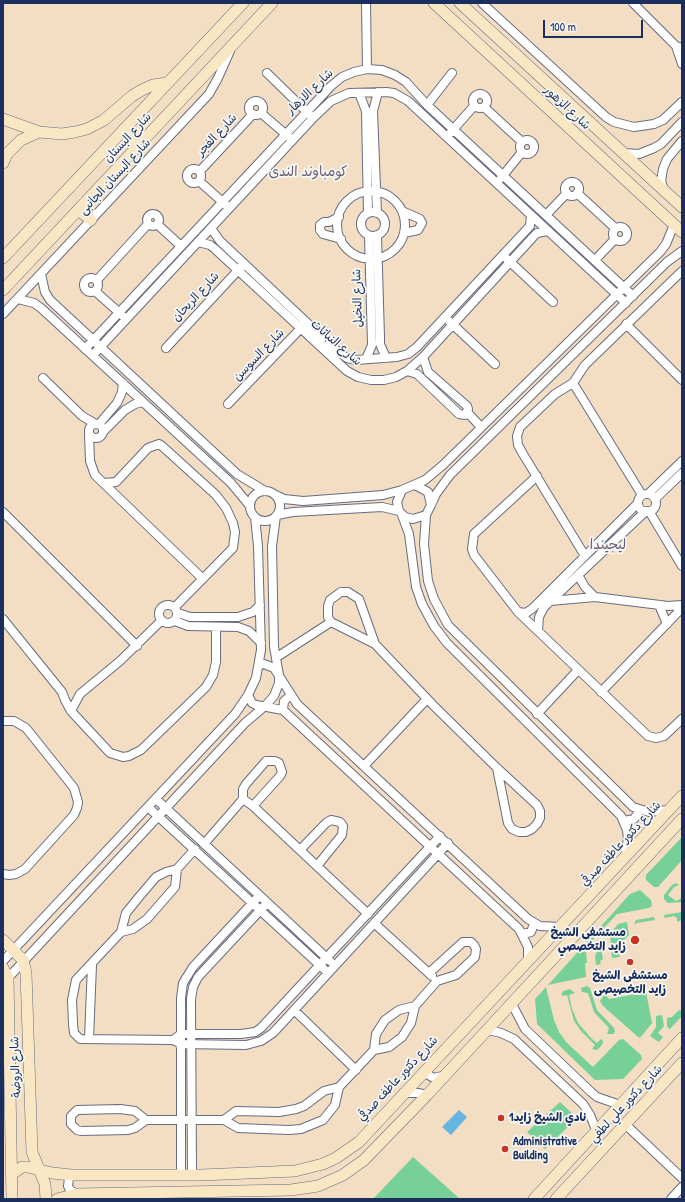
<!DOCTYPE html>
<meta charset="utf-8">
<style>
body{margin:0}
#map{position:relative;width:685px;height:1202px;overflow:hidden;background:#f3dec3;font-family:"Patrick Hand",sans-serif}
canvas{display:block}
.frame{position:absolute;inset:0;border:4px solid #1b2f5e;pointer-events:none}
.scale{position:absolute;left:543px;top:20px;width:100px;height:18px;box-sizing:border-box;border:2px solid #1b2f5e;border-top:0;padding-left:5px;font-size:12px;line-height:14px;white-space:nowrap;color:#1b2f5e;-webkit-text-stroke:3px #f6f6f2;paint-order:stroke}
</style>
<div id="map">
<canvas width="685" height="1202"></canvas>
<div class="frame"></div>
<div class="scale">100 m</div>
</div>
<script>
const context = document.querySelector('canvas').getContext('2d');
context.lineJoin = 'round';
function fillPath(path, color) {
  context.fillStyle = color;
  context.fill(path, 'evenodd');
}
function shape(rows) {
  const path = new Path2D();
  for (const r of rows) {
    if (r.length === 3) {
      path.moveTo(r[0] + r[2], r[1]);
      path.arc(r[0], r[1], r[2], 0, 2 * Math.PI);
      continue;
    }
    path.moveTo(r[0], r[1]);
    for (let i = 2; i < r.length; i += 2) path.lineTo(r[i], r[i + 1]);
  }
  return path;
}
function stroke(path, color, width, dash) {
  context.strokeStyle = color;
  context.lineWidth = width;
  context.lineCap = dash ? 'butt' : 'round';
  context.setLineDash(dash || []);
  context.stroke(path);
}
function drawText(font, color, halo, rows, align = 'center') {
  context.font = font + ' "Patrick Hand","Playpen Sans Arabic",sans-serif';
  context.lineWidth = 3.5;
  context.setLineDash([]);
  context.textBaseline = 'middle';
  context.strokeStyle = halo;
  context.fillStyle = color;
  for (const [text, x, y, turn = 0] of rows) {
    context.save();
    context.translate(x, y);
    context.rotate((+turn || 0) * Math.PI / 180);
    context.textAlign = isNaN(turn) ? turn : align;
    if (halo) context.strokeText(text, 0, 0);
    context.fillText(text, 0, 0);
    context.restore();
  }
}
const green = shape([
 [682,837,682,860,658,887,654,887,646,880,646,875],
 [676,883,679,885,674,887,668,895,676,901,682,898,682,902,668,903,664,899,664,895,672,885],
 [640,890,651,900,652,906,649,908,617,914,589,944,586,951,587,963,585,963,586,977,548,985,630,894],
 [682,912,682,920,677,922,677,918,674,916,665,918,664,915],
 [654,917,655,920,637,923,634,925,636,920],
 [627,922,629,935,624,940,617,941,620,957,612,958,610,934,618,924],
 [600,944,603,959,600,961,601,964,596,965,595,956],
 [587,986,590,988,597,1010,614,1028,615,1032,613,1034,607,1034,609,1028,594,1012,588,993,582,992,581,988],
 [546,987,554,1020,559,1032,567,1043,593,1067,619,1040,623,1039,641,1055,642,1059,623,1079,595,1080,537,1024,535,999],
 [570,989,575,993,569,995,572,1009,578,1023,592,1039,597,1043,601,1039,603,1041,602,1045,597,1050,592,1049,595,1045,581,1031,574,1021,567,995,561,996,563,991],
 [646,992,652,1023,640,1038,638,1037,603,1006,600,1001,604,995,607,994,607,997,609,999],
 [679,1010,682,1011,682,1016,670,1029,667,1027,667,1018,672,1017],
 [662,1015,664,1026,658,1033,663,1037,659,1042,650,1036,656,1027,656,1016],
 [560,1102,577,1118,545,1149,527,1132],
 [413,1157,460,1199,373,1199]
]);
const water = shape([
 [459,1110,467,1117,451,1135,442,1127]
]);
const street = shape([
 [366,3,367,69],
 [482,3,606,117,614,122,634,127,654,124,663,120,682,102],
 [633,3,676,46,682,48],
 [676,46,682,64],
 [267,73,310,115],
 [359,93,366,111,368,213],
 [480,101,7],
 [256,108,7],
 [427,105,452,73],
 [484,107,522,142],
 [261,113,290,138],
 [451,132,474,106],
 [527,147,7],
 [623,153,639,154,654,148,661,144,682,122],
 [194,176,7],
 [200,171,253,114],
 [501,178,522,152],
 [199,181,226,205],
 [572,189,7],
 [664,190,661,181,663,169,667,159,682,141],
 [371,225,34],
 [577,193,615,228],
 [402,211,420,219,422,223,418,230,404,233],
 [373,224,12],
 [377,213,373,111,378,92],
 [153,220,6],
 [546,215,567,193],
 [339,217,329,222,324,222,320,225,320,230,323,234,341,239],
 [157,224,181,246],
 [620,234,7],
 [211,228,220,241,338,352,347,358,356,360,397,357,408,354,417,347,530,226,531,215],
 [377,235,380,337,380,344,386,358],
 [198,242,210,245,215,249,347,371,358,377,371,380,384,380,396,377,407,371,423,357,533,237,537,233,548,231],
 [507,259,553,302],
 [595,260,615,239],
 [41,274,45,292,50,300,237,474,265,491],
 [91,285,7],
 [97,280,148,224],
 [95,291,123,316],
 [18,299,34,303,41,308,231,483,250,506],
 [3,314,209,94,218,78,230,51],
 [449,321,495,364],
 [626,324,682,380],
 [166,348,242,266],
 [85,349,331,86,342,77,354,72,367,69,382,70,395,75,406,82,427,105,633,296],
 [93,355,314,117,331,101,349,93,386,92,394,93,408,101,626,303],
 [366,359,372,345,369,236],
 [407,371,417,374,459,414,465,415,468,409,467,406,428,372,423,357],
 [43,378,82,416,96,424],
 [573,383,642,495],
 [228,404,304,325],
 [467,412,481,427],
 [96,431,7],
 [99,424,117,403,122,392,123,383],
 [103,432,125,410,135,404,143,402],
 [89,434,90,461,95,475,203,579],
 [537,476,474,534,472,549,474,555,518,612,648,736,656,738,664,736,682,719],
 [104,483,116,482,148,448,159,444,162,446,216,495,226,508,233,523,235,532,233,548,175,607],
 [415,485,428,492,431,505,426,515,413,519,405,517,399,511,397,502,402,490,425,480,443,465,660,252,666,244,674,225],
 [265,506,15],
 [648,494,682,461],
 [647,503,9],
 [276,495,284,499,303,501,383,495,402,490],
 [655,499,682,473],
 [431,505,436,494,450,475,667,262,682,251],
 [649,511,682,566],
 [3,512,137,646],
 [277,515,293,512,382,507,399,511],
 [402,515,409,534,416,587,422,604,434,626,447,643,621,816,627,830,628,839,625,856],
 [426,515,424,544,428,581,434,599,448,625,633,807,649,812,669,810],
 [585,556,523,454,518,445,517,436,520,427,555,394,573,383,585,365,682,271],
 [578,575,585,587,595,597],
 [341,592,348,592,359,599,375,644,331,622,328,617,328,606,330,600,341,592],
 [550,601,595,597,668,606,682,605],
 [168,614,9],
 [659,605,667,624],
 [518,612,526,613,533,608,638,503],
 [178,613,190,617,238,617,253,612,260,605],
 [3,619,62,692,65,700,71,711,110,753,123,757,129,756,141,750,206,687,213,675,216,662,216,627],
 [175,621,188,626,238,627,249,631,261,643],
 [538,631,539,617,544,607,646,511],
 [375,644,433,705,497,768],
 [277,657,331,622],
 [259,665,264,664,274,668,297,704,528,919,540,926,560,927],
 [601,692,682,608],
 [248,695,252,703,256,705,283,710,519,929,528,947,528,961],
 [283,710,284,701,290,696],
 [71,711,80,694,120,661,162,620],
 [537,714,578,670],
 [3,721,14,721,26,728,74,788,78,802,77,808,74,815,25,869,16,874,9,875,3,874],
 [364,766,427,699],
 [497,768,537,805,540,811,540,818,537,824,532,829,526,832,519,832,512,829,508,823,497,768],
 [156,799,330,961],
 [243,799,243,789,246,784,266,761,275,761,279,763,282,772,280,776,253,806],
 [148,807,324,969],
 [624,821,634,819,640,810],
 [204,844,243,799,253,806,368,914],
 [300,850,326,823,331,820,340,822,343,826,342,835,317,866],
 [177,869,175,887,147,919,133,929,121,932,76,980,72,1000,73,1024,74,1033,80,1039,173,1040,181,1044,246,1045,261,1041,273,1033,448,843],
 [374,923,432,976],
 [121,932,126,913,139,897,156,877,166,872,177,869,195,849],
 [523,934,531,932,534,924],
 [3,961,235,714,248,695,256,678,261,650,258,546,255,517],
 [8,978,245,723,265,706,274,696,279,683,279,675,274,647,272,546,276,516],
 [512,1004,525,1029,591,1092,597,1097,620,1105],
 [294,1010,356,1070],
 [488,1030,501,1033,514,1039,583,1104,590,1115,597,1132],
 [89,1039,92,965],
 [173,1040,181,1034,241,1034,255,1032,261,1028,440,836],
 [374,1050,376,1034,385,1020,399,1010,415,1006],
 [423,1072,434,1078,446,1075],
 [403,1093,418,1093,427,1095],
 [120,1109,135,1111,146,1120,135,1128,128,1130,81,1131,77,1130,71,1124,71,1116,77,1110,120,1109],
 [146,1120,224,1120,238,1128,289,1130,301,1129,323,1120,335,1105,339,1087,374,1050,389,1047,402,1037,411,1023,415,1006,437,981,456,975,475,957,476,949,474,945,471,942,463,942,429,973],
 [224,1120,236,1111,279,1112,296,1109,304,1106,324,1091,339,1087],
 [625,1124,682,1178],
 [181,1174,181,998,183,983,193,967,259,896],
 [192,1174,191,999,193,987,198,977,267,903],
 [71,1175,69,1178,68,1186,70,1190,77,1194],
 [671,1199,682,1187]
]);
const secondary = shape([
 [434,3,682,232],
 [460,3,682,207],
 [3,119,39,132,62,134,75,132,87,129,104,120,132,96,142,90,153,85,167,83],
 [123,130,138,146],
 [3,163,7,154,21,140,39,132],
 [78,210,91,220],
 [3,258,243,3],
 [3,290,272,3],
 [3,940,23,960,26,973,32,1152,45,1184,46,1199],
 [3,968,8,978,12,1199],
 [12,1174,22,1167,28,1167,52,1173,71,1175,201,1175,295,1171,323,1164,336,1158,359,1142,682,796],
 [57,1199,77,1194,291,1190,318,1186,343,1175,364,1160,427,1095,682,819],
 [534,1199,682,1038],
 [556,1199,682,1063]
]);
const markers = [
 [635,940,5,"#c8321e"],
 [630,962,4,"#c8321e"],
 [501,1118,4,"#c8321e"],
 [505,1149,4,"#c8321e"]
];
const streetNames = [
 ["شارع الازهار",310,92,-44],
 ["شارع الزهور",567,108,43],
 ["شارع الفجر",217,135,-47],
 ["شارع البستان",128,138,-47],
 ["شارع البستان الجانبى",115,177,-47],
 ["شارع الريحان",196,297,-47],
 ["شارع النخيل",358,298,-92],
 ["شارع النباتات",336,343,41],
 ["شارع السوسن",259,355,-46],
 ["شارع دكتور عاطف صدقي",621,844,-47],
 ["شارع الروضة",16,1067,-92],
 ["شارع دكتور عاطف صدقي",398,1079,-47],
 ["شارع دكتور علي لطفي",626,1104,-47]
];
const poiNames = [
 ["مستشفى الشيخ",626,933,"right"],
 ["زايد التخصصي",626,947,"right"],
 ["مستشفى الشيخ",630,976,"center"],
 ["زايد التخصيصى",630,990,"center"],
 ["نادي الشيخ زايد1",509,1118],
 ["Administrative",513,1142],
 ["Building",513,1156]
];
const quarterNames = [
 ["كومباوند الندى",308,172],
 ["ليجيندا",608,545]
];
fillPath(green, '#77d097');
fillPath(water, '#66b5e0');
stroke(street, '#676c81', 10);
stroke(secondary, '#676c81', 12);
stroke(street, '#fff', 8);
stroke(secondary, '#f9e7c3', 11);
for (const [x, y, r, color] of markers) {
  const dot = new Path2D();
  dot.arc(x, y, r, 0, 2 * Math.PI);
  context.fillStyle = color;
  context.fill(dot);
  stroke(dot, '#f6f6f2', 1.5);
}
drawText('12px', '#1b2f5e', '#f6f6f2', streetNames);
drawText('bold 12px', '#1b2f5e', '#f6f6f2', poiNames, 'left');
drawText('14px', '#685c73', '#f6f6f2', quarterNames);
</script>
